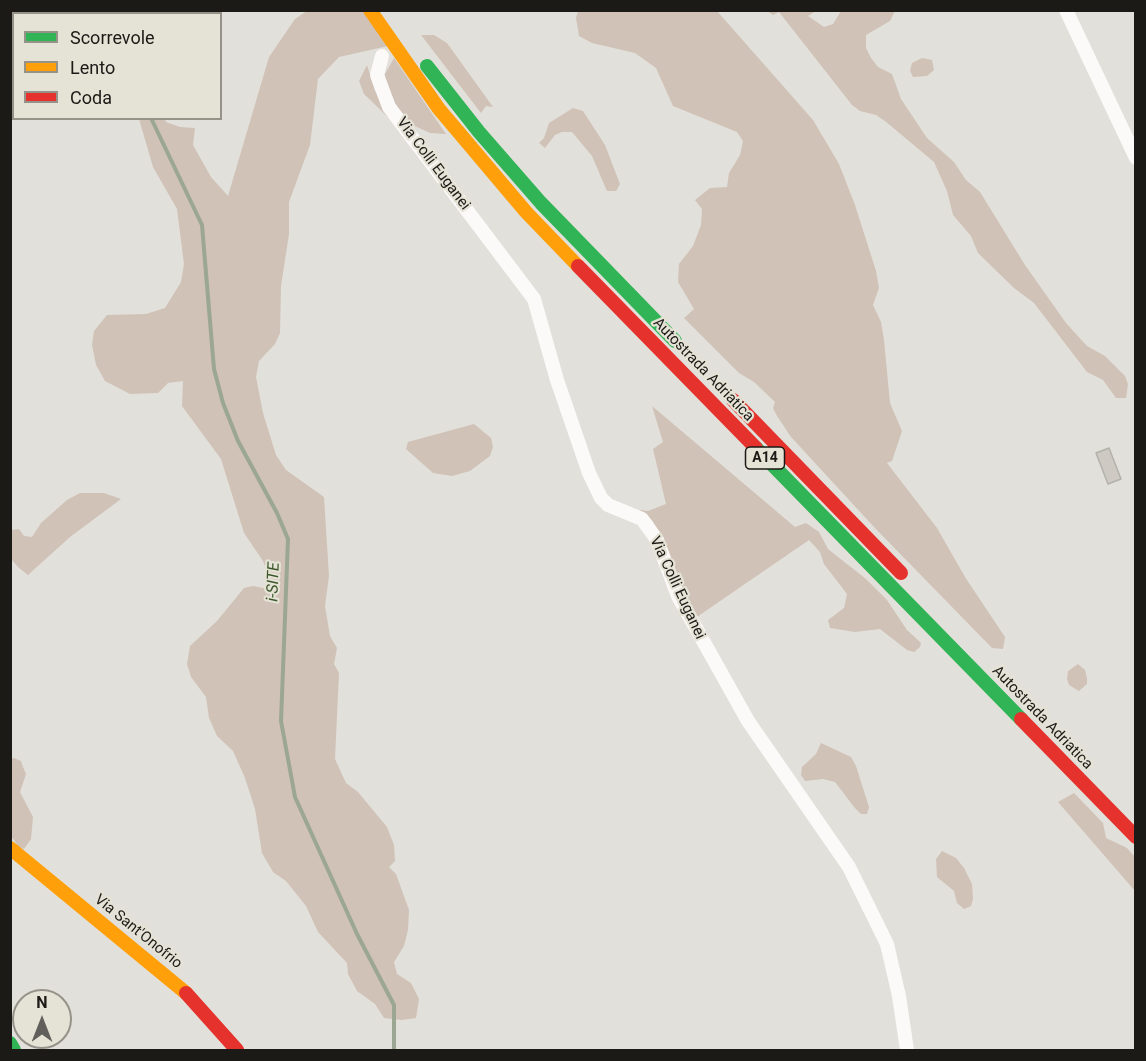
<!DOCTYPE html>
<style>
body{margin:0}
#map{position:relative;width:1146px;height:1061px;overflow:hidden;background:#e2e0da;font-family:Roboto,sans-serif}
canvas{display:block}
.frame{position:absolute;inset:0;border:12px solid #1b1a16;pointer-events:none}
.legend{position:absolute;left:12px;top:12px;width:210px;height:108px;box-sizing:border-box;background:#e5e2d6;border:2px solid #949289;margin:0;padding:8px 10px;list-style:none;font-size:18px;color:#1b1a16}
.legend li{display:flex;align-items:center;gap:12px;height:30px}
.legend b{width:30px;border:2px solid #949289}
.north{position:absolute;left:12px;top:989px;width:60px;height:60px;box-sizing:border-box;background:#e5e2d6;border:2px solid #949289;border-radius:50%;rotate:0deg;font-size:16px;font-weight:700;line-height:24px;text-align:center;color:#1b1a16}
.north::after{content:'';display:block;margin:auto;width:21px;height:27px;background:#615f5b;clip-path:polygon(50% 0,100% 100%,50% 72%,0 100%)}
</style>
<div id="map">
<canvas width="1146" height="1061"></canvas>
<div class="frame"></div>
<ul class="legend">
<li><b style="height:8px;background:#30b455"></b>Scorrevole</li>
<li><b style="height:8px;background:#ff9f0a"></b>Lento</li>
<li><b style="height:8px;background:#e5322d"></b>Coda</li>
</ul>
<div class="north">N</div>
</div>
<script>
const context = document.querySelector('canvas').getContext('2d');
context.lineJoin = 'round';
function fillPath(path, color) {
  context.fillStyle = color;
  context.fill(path, 'evenodd');
}
function shape(rows) {
  const path = new Path2D();
  for (const r of rows) {
    path.moveTo(r[0], r[1]);
    for (let i = 2; i < r.length; i += 2) path.lineTo(r[i], r[i + 1]);
  }
  return path;
}
function stroke(path, color, width, dash) {
  context.strokeStyle = color;
  context.lineWidth = width;
  context.lineCap = dash ? 'butt' : 'round';
  context.setLineDash(dash || []);
  context.stroke(path);
}
function drawText(font, color, halo, rows, align = 'center') {
  context.font = font + ' Roboto,sans-serif';
  context.lineWidth = 4.5;
  context.setLineDash([]);
  context.textBaseline = 'middle';
  context.strokeStyle = halo;
  context.fillStyle = color;
  for (const [text, x, y, turn = 0] of rows) {
    context.save();
    context.translate(x, y);
    context.rotate((+turn || 0) * Math.PI / 180);
    context.textAlign = isNaN(turn) ? turn : align;
    if (halo) context.strokeText(text, 0, 0);
    context.fillText(text, 0, 0);
    context.restore();
  }
}
const green = shape([
 [307,11,365,11,388,46,339,57,318,79,310,145,289,202,289,234,281,286,280,333,275,344,259,361,256,377,263,413,276,455,286,470,324,497,329,576,325,606,330,636,337,648,334,664,339,673,335,759,346,783,358,792,387,827,394,845,395,861,389,867,396,874,409,910,408,930,404,946,394,962,397,974,411,983,419,999,416,1018,402,1020,384,1018,375,1004,357,991,348,974,347,963,318,932,306,906,286,881,273,872,262,853,255,809,245,778,233,751,217,736,209,718,206,697,191,677,187,664,190,646,217,621,244,588,253,586,274,590,263,561,244,533,221,459,182,406,183,381,168,383,158,393,130,394,105,381,96,365,92,345,94,331,107,315,146,314,165,308,181,282,184,264,177,209,153,167,139,119,165,119,166,122,180,127,195,128,193,145,211,177,228,196,269,57,295,19],
 [578,11,717,11,813,120,839,164,855,205,876,271,879,288,873,305,881,322,884,340,890,403,902,431,892,461,887,463,937,528,965,577,1005,637,1003,649,992,648,874,527,791,437,777,416,773,408,775,402,754,382,739,373,684,318,694,309,678,282,679,264,693,246,701,225,702,209,695,200,710,188,727,187,729,173,740,155,743,141,737,132,673,106,656,68,635,53,592,43,579,36,576,18],
 [767,11,816,11,808,16,824,27,833,24,841,11,895,11,890,21,866,35,866,48,871,58,878,67,892,74,901,99,927,138,954,162,966,180,980,192,1025,265,1066,323,1087,346,1105,356,1125,376,1128,384,1126,398,1116,398,1103,380,1087,372,1034,303,1014,288,978,253,971,236,953,215,947,191,934,162,885,121,876,115,860,111,852,105,779,12,773,15],
 [421,35,434,35,447,43,493,107,486,106,481,113],
 [394,58,446,134,430,133,406,122,399,114,384,82,385,74],
 [922,58,932,60,934,70,927,76,913,77,910,71,912,63],
 [367,65,375,91,401,124,394,123,364,94,359,81],
 [573,108,583,111,605,145,620,184,616,191,607,191,592,156,572,132,562,132,555,135,545,148,539,143,544,138,549,123],
 [652,406,795,527,806,523,819,532,828,549,866,579,887,600,907,630,921,643,920,647,914,652,907,650,880,629,855,632,830,628,828,620,844,608,847,594,824,564,820,552,809,540,691,621,660,534,652,520,639,510,648,511,666,504,653,449,663,442],
 [474,424,491,438,493,447,490,456,470,471,452,476,433,473,406,449,408,442],
 [80,493,104,493,121,499,70,537,28,575,19,568,11,559,11,530,19,529,24,536,32,537,41,523,67,500],
 [1078,664,1085,670,1087,678,1087,684,1079,691,1069,685,1067,679,1068,671],
 [821,743,851,757,856,766,869,807,867,814,861,814,854,807,835,782,823,779,805,781,801,775,802,767,816,754],
 [14,758,21,761,23,767,26,774,20,792,33,817,31,839,24,849,19,847,11,836,10,759],
 [1074,793,1103,823,1106,838,1127,848,1135,857,1135,891,1058,802],
 [942,851,956,858,964,868,972,884,973,899,971,906,964,909,957,903,954,891,937,877,936,859]
]);
const stream = shape([
 [146,14,147,10],
 [151,118,202,225,214,369,223,403,238,441,277,513,288,539,281,721,295,797,357,934,394,1005,394,1050]
]);
const building = shape([
 [1109,448,1121,479,1108,484,1096,453,1109,448]
]);
const street = shape([
 [1066,10,1136,158],
 [382,56,377,75,389,107,534,299,557,380,589,473,601,498,608,505,642,519,657,540,678,596,748,721,849,867,887,944,899,996,907,1050]
]);
const fast = shape([
 [427,66,479,132,541,203,675,341],
 [756,448,1021,719],
 [10,1043,14,1050]
]);
const slow = shape([
 [370,10,439,109,526,212,578,266],
 [10,848,186,993]
]);
const jam = shape([
 [578,266,756,448],
 [733,400,901,573],
 [1021,719,1136,837],
 [186,993,237,1050]
]);
const shields = [
 [765,458,39]
];
const shieldNames = [
 ["A14",765,458]
];
const streetNames = [
 ["Via Colli Euganei",433,164,53],
 ["Autostrada Adriatica",703,370,46],
 ["Via Colli Euganei",677,588,65],
 ["Autostrada Adriatica",1042,718,46],
 ["Via Sant'Onofrio",138,932,39]
];
const waterNames = [
 ["i-SITE",274,582,-88]
];
fillPath(green, '#d0c2b7');
stroke(stream, '#9ba792', 4);
fillPath(building, '#cec9c2');
stroke(building, '#b3b1ac', 1.5);
stroke(street, '#fbfaf9', 14);
stroke(fast, '#30b455', 14);
stroke(slow, '#ff9f0a', 14);
stroke(jam, '#e5322d', 14);
for (const [x, y, w] of shields) {
  const box = new Path2D();
  box.roundRect(x - w / 2, y - 11, w, 22, 4.5);
  context.fillStyle = '#e5e2d6';
  context.fill(box);
  stroke(box, '#1b1a16', 1.5);
}
drawText('bold 14px', '#1b1a16', null, shieldNames);
drawText('15px', '#1b1a16', '#e5e2d6', streetNames);
drawText('italic 16px', '#3a5529', '#e5e2d6', waterNames);
</script>
